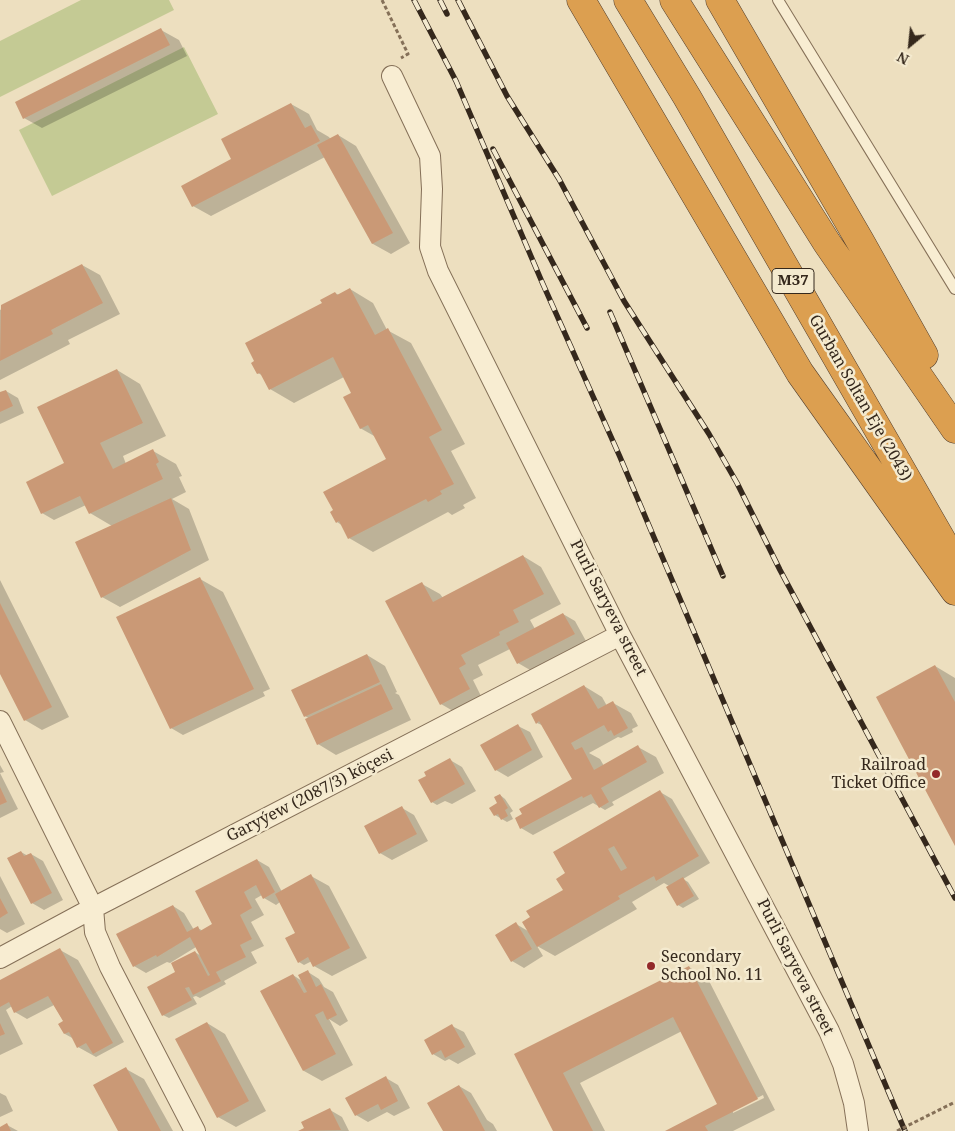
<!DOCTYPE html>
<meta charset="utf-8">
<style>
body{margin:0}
#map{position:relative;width:955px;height:1131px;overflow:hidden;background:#eddfbf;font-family:"Noto Serif",serif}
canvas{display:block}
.north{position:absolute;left:885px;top:20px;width:50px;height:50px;-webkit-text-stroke:4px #f4eacf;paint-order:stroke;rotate:208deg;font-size:14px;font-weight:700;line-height:20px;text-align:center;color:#35281c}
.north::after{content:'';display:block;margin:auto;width:18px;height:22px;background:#35281c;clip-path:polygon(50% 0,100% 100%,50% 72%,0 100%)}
</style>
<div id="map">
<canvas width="955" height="1131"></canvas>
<div class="north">N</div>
</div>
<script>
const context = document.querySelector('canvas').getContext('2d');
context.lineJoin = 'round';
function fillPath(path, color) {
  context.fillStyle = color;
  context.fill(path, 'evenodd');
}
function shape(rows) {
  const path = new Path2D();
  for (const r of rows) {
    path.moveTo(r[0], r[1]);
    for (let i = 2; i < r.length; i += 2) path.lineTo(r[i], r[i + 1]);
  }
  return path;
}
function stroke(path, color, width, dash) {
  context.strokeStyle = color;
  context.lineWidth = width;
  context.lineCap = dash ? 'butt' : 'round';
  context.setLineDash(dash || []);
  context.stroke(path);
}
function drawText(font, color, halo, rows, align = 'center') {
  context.font = font + ' "Noto Serif",serif';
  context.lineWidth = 5;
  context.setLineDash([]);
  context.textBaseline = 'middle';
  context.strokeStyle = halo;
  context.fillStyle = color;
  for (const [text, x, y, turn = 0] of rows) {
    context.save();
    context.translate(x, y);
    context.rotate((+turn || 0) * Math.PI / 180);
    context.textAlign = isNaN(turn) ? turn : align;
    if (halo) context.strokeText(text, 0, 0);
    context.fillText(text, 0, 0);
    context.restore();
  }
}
const green = shape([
 [81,0,169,0,174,10,0,97,0,41],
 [184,47,218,114,52,196,19,130]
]);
const shadow = shape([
 [161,30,179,40,187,56,42,128,24,118],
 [291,104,309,114,317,130,329,137,331,140,338,135,356,146,410,243,391,254,373,244,325,157,211,216,193,206,233,159],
 [82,265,100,275,120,314,68,340,70,344,0,380,0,310],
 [350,289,373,303,387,330,411,343,465,444,451,451,476,498,463,505,465,508,452,515,448,512,373,552,349,538,343,526,337,522,388,460,376,437,360,428,353,393,344,377,294,403,270,389,263,376,258,373,335,293,339,295],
 [117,370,140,384,166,436,123,456,126,464,153,451,176,464,182,476,179,477,186,492,172,499,189,509,209,560,120,607,102,597,112,526,90,513,86,505,54,520,42,513,66,464],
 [6,391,18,398,24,413,0,424,0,394],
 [523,556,541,567,561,604,530,620,535,629,563,614,575,621,586,641,530,670,518,663,510,649,478,665,483,675,473,680,481,696,453,711,441,704,422,584,440,594,443,598],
 [200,579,223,592,270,689,263,692,265,696,183,735,171,728],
 [0,580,69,717,42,730,25,720,0,672],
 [367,655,385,666,397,692,395,693,399,695,411,720,336,755,318,744,307,720,310,719,305,716],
 [935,666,955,678,955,843],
 [584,686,602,697,607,706,613,703,631,713,638,726,632,729,633,732,621,738,618,737,589,753,600,759,604,766,638,747,656,757,664,773,612,802,614,805,605,810,593,803,533,835,521,828,574,780,544,726,537,723,533,715],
 [518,726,530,732,543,757,508,777,496,770],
 [450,760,462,767,476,791,452,804,445,801,437,805,432,802],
 [0,765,4,772,0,773,18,809,0,818],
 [660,792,672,799,710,863,683,879,688,882,699,899,683,908,678,905,669,886,664,883,632,902,637,909,555,956,537,946,543,956,524,968,512,961,516,924,528,931,531,917,564,890],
 [500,795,505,799,513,811,510,813,513,819,507,822,495,815],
 [402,808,414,815,428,841,392,860,380,853],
 [21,852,28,856,31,854,43,861,63,900,44,910,32,903],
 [257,860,269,867,282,892,311,876,329,886,367,958,332,976,314,966,312,961,304,965,299,962,299,936,280,902,276,905,264,898,262,895,255,899,264,915,251,922,264,946,251,952,257,963,224,981,226,984,200,998,196,996,193,997,197,1004,169,1018,163,1015,195,952,201,956,196,947,170,963,167,962,146,973,134,966,173,906,184,913,194,930,198,928,203,931,214,925],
 [0,876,25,924,7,933,0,929],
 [60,950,78,960,124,1042,96,1057,78,1047,74,1039,65,1034,64,1022,54,1005,27,1019,15,1012,12,1006,6,1010,23,1044,0,1055,0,981],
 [689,967,707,977,775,1110,733,1131,667,1131,719,1105,682,1031,580,1083,605,1131,555,1131,516,1055],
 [763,1095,764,1098,733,1113,733,1110],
 [308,972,319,979,324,987,333,992,348,1021,340,1026,329,1019,353,1065,322,1081,304,1071,293,975,302,981],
 [207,1023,225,1034,266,1111,236,1127,218,1117],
 [452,1026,464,1032,476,1054,458,1064,449,1059,445,1061,433,1054],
 [126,1069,144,1079,173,1131,119,1131],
 [386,1078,398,1085,410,1108,394,1116,387,1112,368,1122,356,1115],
 [459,1086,471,1093,487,1120,493,1124,497,1131,446,1131],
 [0,1093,6,1096,13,1111,0,1117],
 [330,1110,342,1117,349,1131,301,1131],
 [7,1125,18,1131,0,1131,0,1128]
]);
const building = shape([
 [161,28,170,45,23,119,15,102],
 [291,103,305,128,311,125,320,141,192,207,181,186,231,159,221,139],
 [338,134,393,233,372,244,317,145],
 [82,264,103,303,51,330,53,334,0,361,1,305],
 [350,288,375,335,388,328,442,430,429,437,454,484,440,491,442,494,428,502,426,499,348,539,339,521,336,523,330,512,333,510,323,492,386,459,368,425,360,429,343,397,351,393,333,357,269,390,260,373,257,374,251,363,254,361,245,343,322,303,320,300,335,292,337,295],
 [117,369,143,423,100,443,113,469,153,449,159,462,156,464,163,479,89,514,80,496,41,514,26,482,64,463,37,407],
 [6,390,13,406,0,412,0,392],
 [171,498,191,550,101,598,75,542],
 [523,555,544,594,513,610,519,622,499,632,500,635,461,655,466,664,459,668,470,689,440,705,385,601,422,582,433,602],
 [200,577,254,689,170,729,116,617],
 [0,603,52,707,24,721,0,674],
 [563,613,575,634,517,664,506,643],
 [367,654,380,682,304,717,291,690],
 [935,665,955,702,955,846,876,697],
 [381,684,393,709,317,745,305,719],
 [584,685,598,709,613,701,628,728,614,736,611,730,608,732,604,725,571,743,575,750,582,747,594,770,638,745,647,762,601,788,609,802,599,808,591,794,583,798,582,796,520,829,515,818,522,814,519,809,572,779,539,721,536,724,531,714],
 [518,724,532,750,495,771,480,745],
 [450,758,465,784,431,803,418,780,426,776,424,772],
 [0,787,7,802,0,805],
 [660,790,699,856,656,881,654,876,618,896,620,899,537,947,522,922,530,917,526,911,563,890,556,879,565,873,553,852],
 [614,846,627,868,621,871,608,849],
 [500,794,508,808,505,810,508,816,501,820,498,814,494,816,489,808,497,803,494,797],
 [402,806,417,834,379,854,364,826],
 [21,851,24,856,31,853,52,893,31,904,7,858],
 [257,859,275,892,263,899,256,885,244,892,252,908,240,915,252,939,240,945,246,957,216,972,221,981,193,995,189,987,185,988,192,1000,162,1016,147,987,175,972,171,963,195,951,208,976,210,975,190,937,157,957,156,955,133,967,116,934,173,905,187,932,198,926,200,931,212,924,195,891],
 [311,874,350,948,313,967,308,957,298,963,285,938,295,933,275,894],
 [683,877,694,896,677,906,666,887],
 [0,898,8,913,0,918],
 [516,922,532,949,511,962,495,935],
 [60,948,113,1043,93,1054,86,1043,77,1048,69,1032,64,1034,58,1024,63,1021,48,996,14,1013,9,1002,0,1007,0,980],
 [689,966,758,1099,705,1126,708,1131,665,1131,717,1104,673,1017,563,1073,593,1131,553,1131,514,1054],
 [308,970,316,987,321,984,337,1015,327,1020,323,1011,315,1015,336,1054,303,1071,260,991,293,974,304,993,307,992,298,975],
 [207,1022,249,1101,217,1118,175,1039],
 [0,1023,5,1034,0,1036],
 [452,1024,465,1047,445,1058,441,1050,432,1055,424,1040],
 [126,1067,161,1131,118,1131,93,1085],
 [386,1076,398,1101,381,1110,378,1104,355,1116,345,1098],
 [459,1085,475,1112,485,1131,443,1131,427,1103],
 [330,1108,341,1130,298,1131,304,1128,301,1122],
 [7,1123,11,1131,0,1131,0,1127]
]);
const path = shape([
 [382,0,408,54,401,58]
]);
const lane = shape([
 [778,0,955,289]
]);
const street = shape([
 [392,76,430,156,432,189,430,247,438,271,620,635,829,1031,843,1064,854,1103,858,1131],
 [0,721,93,908,95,932,110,967,195,1131],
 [0,958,93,908,620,635]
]);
const highway = shape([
 [581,0,800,373,955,591],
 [628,0,687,97,955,563],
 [674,0,827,243,955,429],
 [720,0,860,241,924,355]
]);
const rail = shape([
 [414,0,456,81,542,282,620,457,905,1131],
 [440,0,447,14],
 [458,0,507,96,559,179,624,301,709,434,737,483,780,570,955,898],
 [493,149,587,328],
 [610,312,723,576]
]);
const pathBridge = shape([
 [897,1131,955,1102]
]);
const markers = [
 [936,774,5,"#93292a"],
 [651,966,5,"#93292a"]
];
const shields = [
 [793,281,42]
];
const shieldNames = [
 ["M37",793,281]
];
const streetNames = [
 ["Gurban Soltan Eje (2043)",860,398,60],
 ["Purli Saryeva street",608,608,63],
 ["Garyýew (2087/3) köçesi",310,796,-27],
 ["Purli Saryeva street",795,967,63]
];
const poiNames = [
 ["Railroad",926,765],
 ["Ticket Office",926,783],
 ["Secondary",661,957,"left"],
 ["School No. 11",661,975,"left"]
];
fillPath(green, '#c4ca94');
fillPath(shadow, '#0003');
fillPath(building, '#ca9976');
stroke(lane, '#857058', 12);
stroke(street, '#857058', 22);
stroke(highway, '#523e2d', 29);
stroke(path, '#857058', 3, [4, 2.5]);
stroke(lane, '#f8edd2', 10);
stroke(street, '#f8edd2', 20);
stroke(highway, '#dc9f50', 28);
stroke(rail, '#35281c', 5.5);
stroke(rail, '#f4eacf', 4, [11]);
stroke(pathBridge, '#857058', 3, [4, 2.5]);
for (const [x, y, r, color] of markers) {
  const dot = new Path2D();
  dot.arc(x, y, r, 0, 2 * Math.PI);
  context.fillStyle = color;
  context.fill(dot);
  stroke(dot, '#f4eacf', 2);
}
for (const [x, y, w] of shields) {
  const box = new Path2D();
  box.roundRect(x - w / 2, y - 12.5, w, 25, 4);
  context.fillStyle = '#f4eacf';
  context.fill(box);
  stroke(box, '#35281c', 1);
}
drawText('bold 15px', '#35281c', null, shieldNames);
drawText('16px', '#35281c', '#f4eacf', streetNames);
drawText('16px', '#35281c', '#f4eacf', poiNames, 'right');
</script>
